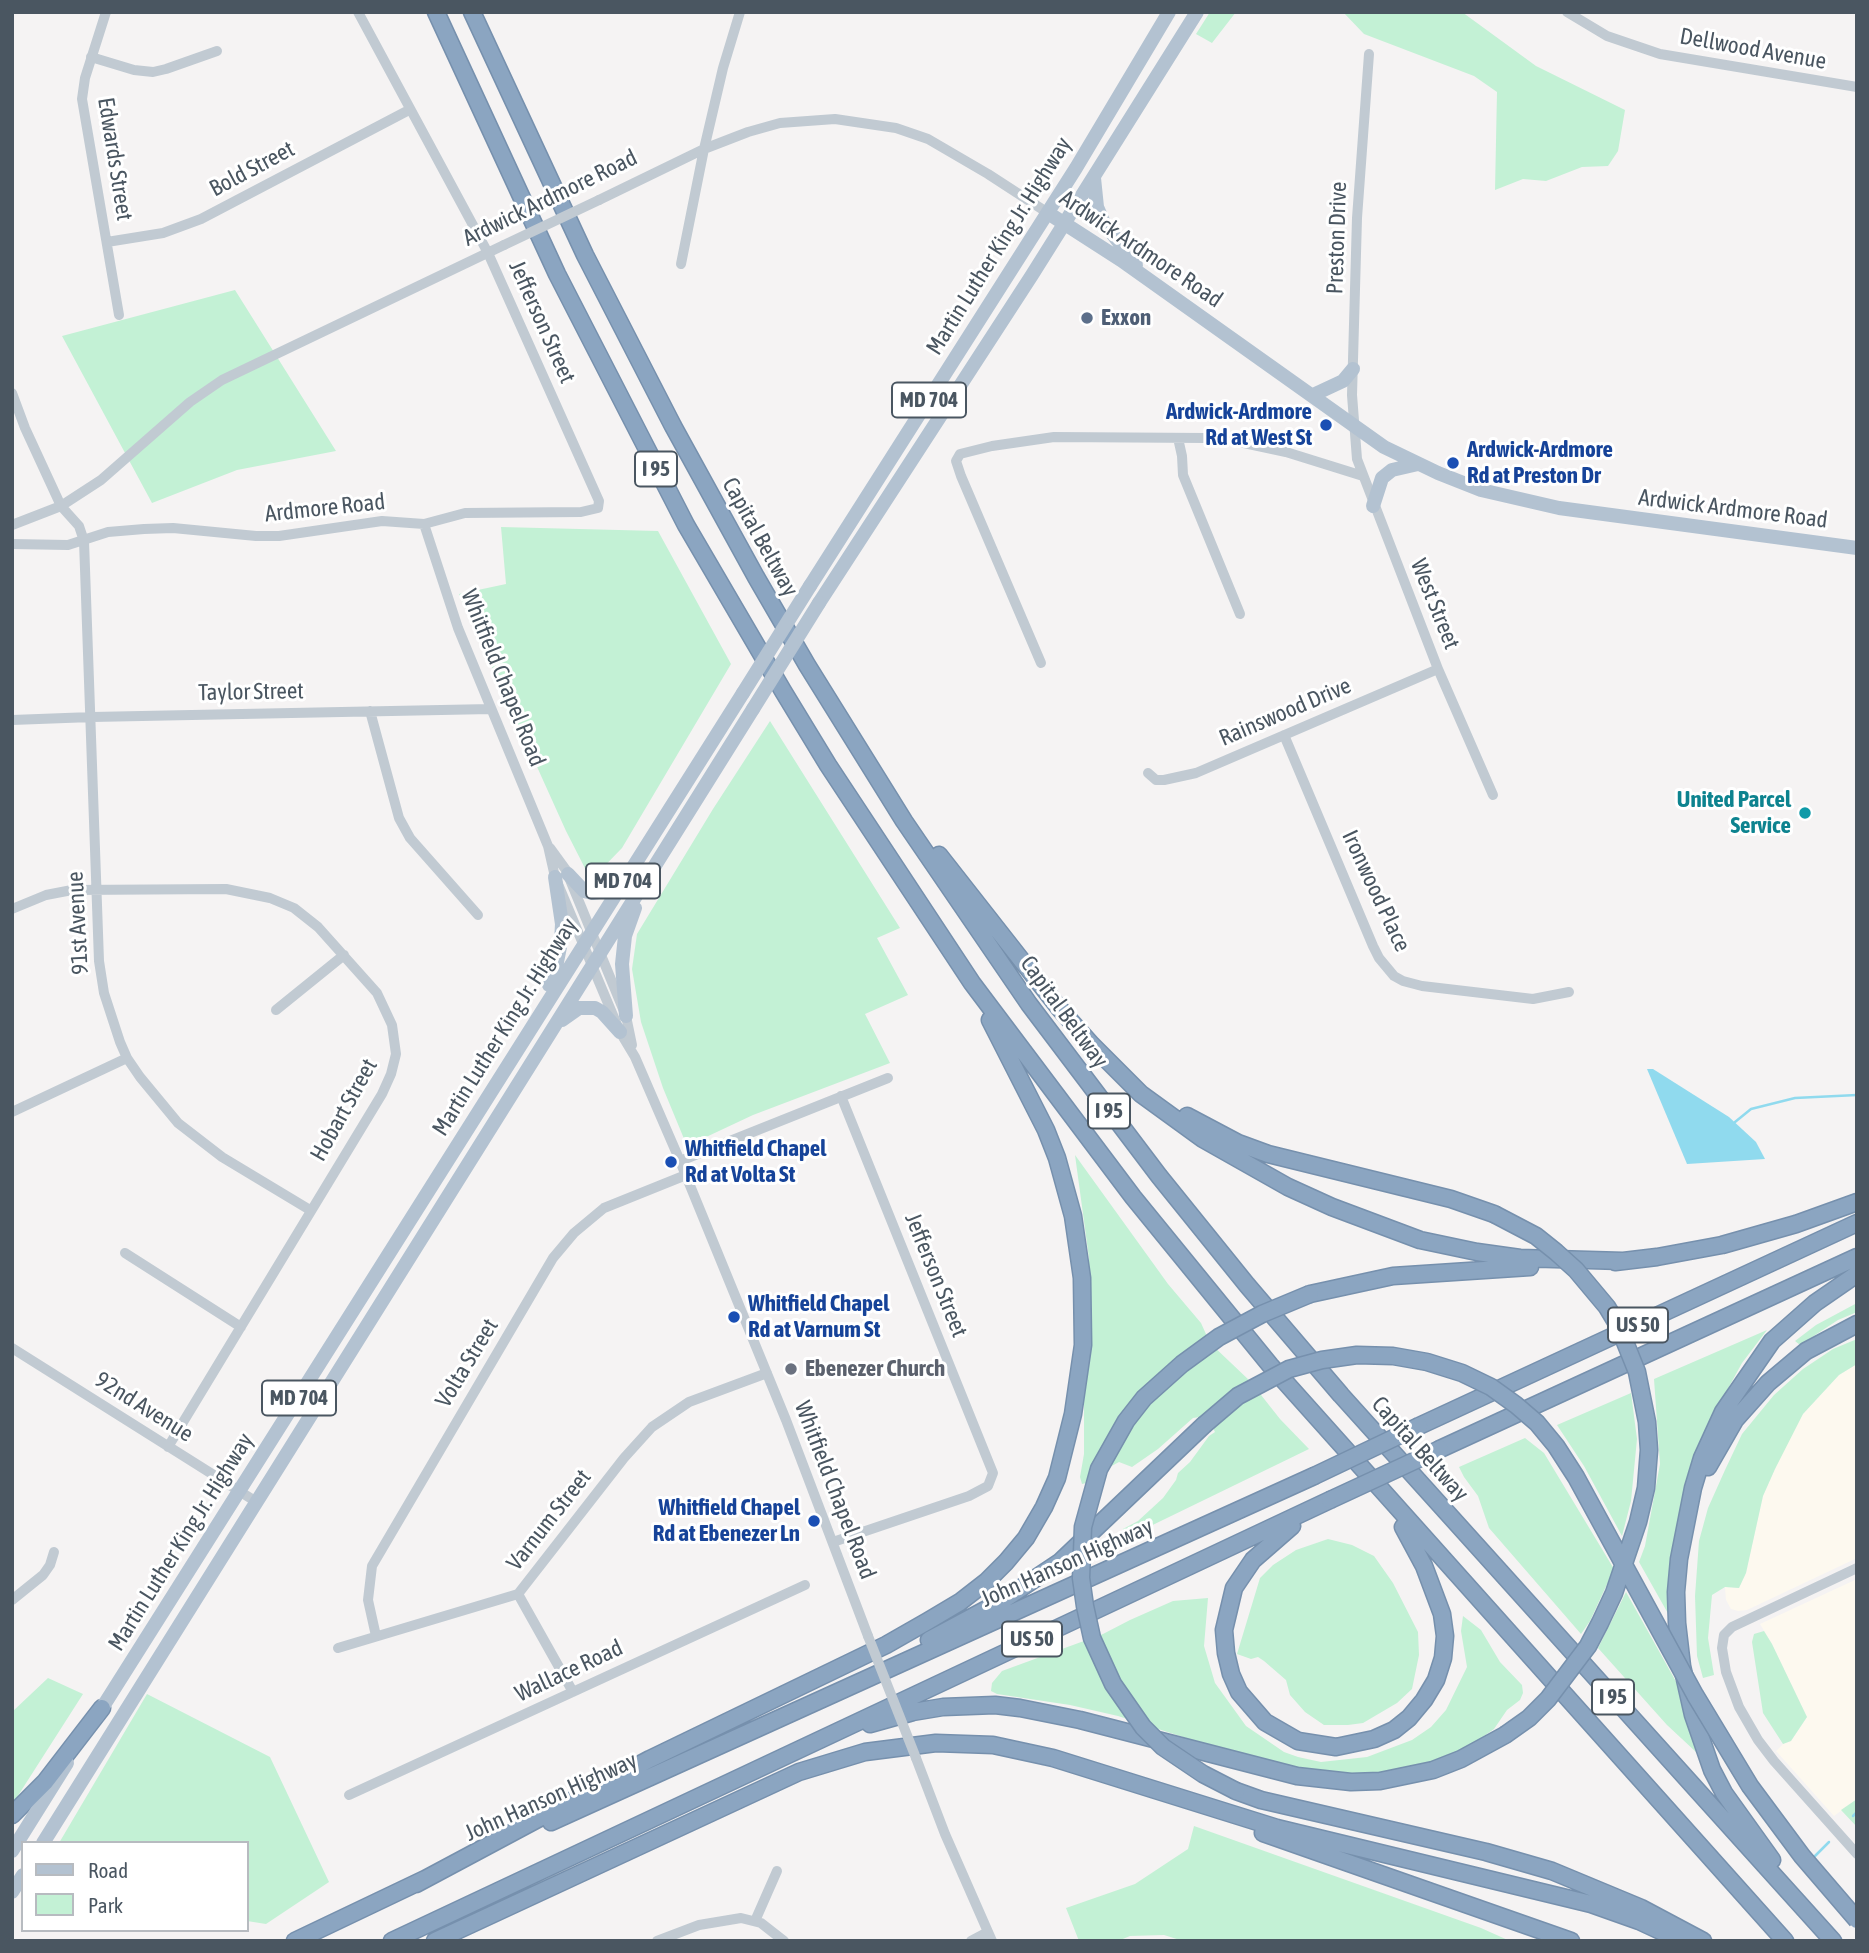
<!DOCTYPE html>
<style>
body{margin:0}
#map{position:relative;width:1869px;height:1953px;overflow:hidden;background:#f5f3f3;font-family:"Asap Condensed",sans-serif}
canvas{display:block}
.frame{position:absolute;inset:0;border:14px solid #4a5661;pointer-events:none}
.legend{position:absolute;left:21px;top:1841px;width:228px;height:91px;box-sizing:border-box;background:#fff;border:2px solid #b7bbc0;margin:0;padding:9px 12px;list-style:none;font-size:21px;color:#4a5661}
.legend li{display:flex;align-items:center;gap:14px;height:35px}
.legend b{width:35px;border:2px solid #b7bbc0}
</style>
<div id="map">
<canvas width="1869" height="1953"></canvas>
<div class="frame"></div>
<ul class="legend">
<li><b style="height:9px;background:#b3c2d1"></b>Road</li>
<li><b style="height:19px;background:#c3f1d5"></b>Park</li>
</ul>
</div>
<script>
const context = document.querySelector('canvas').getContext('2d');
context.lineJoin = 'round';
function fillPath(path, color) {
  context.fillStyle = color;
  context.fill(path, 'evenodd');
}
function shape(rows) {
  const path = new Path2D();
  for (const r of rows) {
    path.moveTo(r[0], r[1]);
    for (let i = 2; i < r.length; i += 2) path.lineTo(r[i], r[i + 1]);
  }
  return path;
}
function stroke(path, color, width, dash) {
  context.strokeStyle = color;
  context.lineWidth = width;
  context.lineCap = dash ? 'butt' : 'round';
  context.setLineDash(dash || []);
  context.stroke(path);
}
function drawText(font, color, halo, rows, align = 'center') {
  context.font = font + ' "Asap Condensed",sans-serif';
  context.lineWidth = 6;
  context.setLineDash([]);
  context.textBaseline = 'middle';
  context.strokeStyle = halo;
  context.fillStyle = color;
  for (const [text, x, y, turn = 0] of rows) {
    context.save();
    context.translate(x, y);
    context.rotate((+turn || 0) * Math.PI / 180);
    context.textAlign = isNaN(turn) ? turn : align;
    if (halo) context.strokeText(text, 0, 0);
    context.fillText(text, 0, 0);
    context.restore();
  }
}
const commercial = shape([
 [1857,1364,1857,1558,1747,1610,1738,1611,1731,1609,1726,1600,1725,1587,1739,1588,1746,1573,1763,1496,1788,1440,1803,1414,1839,1375],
 [1857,1579,1857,1799,1834,1816,1776,1751,1783,1744,1791,1741,1807,1717,1772,1644,1760,1624]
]);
const green = shape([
 [1210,12,1236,12,1212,43,1196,34],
 [1343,12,1462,12,1536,66,1625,110,1618,151,1608,166,1582,167,1546,181,1523,179,1495,190,1497,92,1474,76,1364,34],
 [235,290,336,451,237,470,152,503,62,336],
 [501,527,658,531,731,664,622,848,591,880,566,831,459,594,506,584],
 [770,721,900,928,877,938,908,995,865,1014,890,1063,753,1115,687,1146,663,1088,641,1022,632,969,637,934,713,809],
 [1075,1155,1168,1284,1201,1323,1210,1343,1250,1381,1280,1419,1309,1449,1130,1536,1123,1537,1123,1529,1138,1521,1163,1498,1176,1480,1178,1473,1190,1462,1209,1436,1215,1432,1212,1426,1200,1417,1193,1418,1158,1449,1132,1467,1119,1462,1106,1469,1096,1481,1082,1484,1080,1477,1084,1454,1084,1399,1088,1371,1089,1258],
 [1857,1303,1857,1312,1838,1320,1800,1345,1795,1341,1816,1325],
 [1767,1330,1742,1363,1702,1436,1690,1483,1670,1617,1639,1562,1645,1546,1660,1464,1654,1379],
 [1857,1339,1857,1364,1839,1375,1803,1414,1775,1469,1763,1496,1746,1573,1739,1588,1725,1587,1712,1595,1708,1638,1714,1675,1703,1678,1697,1656,1695,1596,1699,1541,1708,1508,1725,1470,1742,1434,1774,1395,1803,1369,1833,1349],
 [1631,1393,1637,1439,1631,1501,1622,1536,1584,1466,1557,1425],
 [1525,1438,1544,1453,1614,1569,1590,1621,1581,1634,1489,1528,1478,1496,1464,1477,1459,1467],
 [1328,1539,1352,1545,1374,1556,1393,1583,1418,1632,1419,1655,1412,1689,1397,1703,1363,1723,1348,1725,1324,1725,1305,1712,1290,1695,1286,1680,1264,1661,1258,1657,1251,1659,1237,1654,1260,1578,1273,1565,1296,1550],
 [1626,1592,1684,1696,1700,1749,1696,1752,1667,1725,1598,1648],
 [1208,1598,1204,1646,1215,1683,1246,1726,1284,1752,1298,1757,1321,1762,1367,1757,1412,1740,1431,1727,1446,1710,1467,1667,1461,1631,1463,1616,1481,1630,1500,1662,1522,1685,1523,1693,1520,1700,1507,1710,1494,1729,1474,1743,1434,1764,1398,1773,1354,1775,1293,1768,1251,1759,1118,1716,1070,1705,997,1694,991,1691,992,1683,1002,1671,1103,1634,1130,1620,1173,1601],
 [1764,1631,1772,1644,1807,1717,1791,1741,1783,1744,1763,1713,1752,1642,1754,1634],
 [48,1678,83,1694,12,1805,12,1712],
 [147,1694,270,1757,329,1882,266,1924,247,1921,247,1843,59,1843],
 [1857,1799,1857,1827,1841,1810],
 [1194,1826,1481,1928,1510,1941,1183,1941,1164,1935,1130,1936,1118,1941,1079,1941,1066,1908,1135,1884,1188,1849]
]);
const water = shape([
 [1647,1069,1653,1069,1729,1117,1756,1142,1765,1159,1687,1164]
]);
const stream = shape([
 [1735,1122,1751,1109,1795,1098,1857,1095],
 [1853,1816,1857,1812],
 [1813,1858,1829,1842]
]);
const minor = shape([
 [106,12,85,78,82,99,119,315],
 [1567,12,1607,36,1660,54,1857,87],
 [1369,54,1357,218,1352,395,1357,459,1438,669,1493,795],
 [91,57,134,70,153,72,166,69,217,51],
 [599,200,704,149,748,132,780,123,835,119,896,128,928,139,988,174,1048,213],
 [107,242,163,233,201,219,409,110],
 [681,264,704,149,723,68,740,12],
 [12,393,25,428,61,506,79,526,84,541,99,961,104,993,120,1042,127,1058,140,1077,178,1123,222,1157,310,1210],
 [1178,438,1182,456,1183,475,1240,614],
 [424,524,458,628,548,846,555,877,620,1032,635,1057,680,1161,786,1420,868,1636],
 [12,525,61,506,101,480,190,402,222,380,504,245],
 [12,544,68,545,108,532,144,529,173,528,256,536,279,536,382,521,424,524,465,513,581,512,598,508,599,501,488,253,358,12],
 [1041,663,961,476,956,461,960,454,992,446,1054,437,1206,438,1230,440,1286,452,1363,476],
 [370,711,399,818,410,838,478,915],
 [12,720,92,717,491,709],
 [1284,735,1373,946,1379,958,1394,976,1403,981,1422,986,1533,999,1569,992],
 [1148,773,1156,780,1164,780,1196,773,1438,669],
 [550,848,566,870,626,1016,632,1045],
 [12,909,46,895,72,890,226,889,270,898,294,908,318,927,377,993,392,1025,396,1054,391,1074,382,1094,168,1447],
 [276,1010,344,955],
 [12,1112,127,1058],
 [680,1161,888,1078],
 [125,1253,241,1327],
 [12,1348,255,1501],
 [833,1542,969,1496,988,1486,993,1473,841,1096],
 [1857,1568,1732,1627,1724,1635,1722,1648,1726,1672,1739,1707,1758,1740,1774,1761,1857,1854],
 [518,1594,573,1692],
 [12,1600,43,1575,50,1565,54,1552],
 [376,1636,368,1600,372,1566,553,1258,574,1233,604,1208,686,1175],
 [338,1648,518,1594,624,1458,652,1427,689,1402,767,1373],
 [916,1758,945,1834,992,1941],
 [349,1795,805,1585],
 [755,1921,777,1871],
 [657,1941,699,1925,741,1918,761,1923,784,1941],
 [971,1941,988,1932]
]);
const major = shape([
 [1094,178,1097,207,1103,221,1136,265],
 [1048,213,1121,260,1384,447,1438,473,1481,490,1559,508,1857,548],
 [1313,395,1343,381,1353,369],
 [1373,506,1382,478,1392,470,1418,464],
 [810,586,1076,168,1169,12],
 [819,603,1032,275,1197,12],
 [568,874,584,891,592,893,606,891,619,879],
 [549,985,555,972,561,942,562,924,555,877],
 [626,1016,622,964,625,936,635,908],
 [562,1020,579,1008,595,1008,602,1012,620,1032],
 [97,1716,743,693],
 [43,1843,753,709],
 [12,1851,67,1763],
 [12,1892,23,1875]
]);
const highway = shape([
 [436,12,557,274,686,525,783,691,828,765,972,983,1133,1197,1270,1365,1785,1941],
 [472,12,585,255,673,426,756,577,807,665,904,821,1029,1004,1159,1176,1247,1285,1341,1395,1833,1941],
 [939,855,1059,1008,1092,1045,1141,1094,1203,1139,1288,1187,1332,1207,1420,1240,1477,1252,1520,1258,1623,1261],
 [1187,1116,1238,1143,1268,1154,1451,1199,1494,1214],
 [1615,1262,1657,1257,1722,1245,1796,1224,1857,1202],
 [1310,1294,1393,1276,1530,1267],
 [1419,1426,1857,1223],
 [1440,1449,1857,1257],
 [1708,1467,1735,1420,1768,1383,1806,1351,1857,1324],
 [1292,1526,1253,1560,1234,1588,1224,1630,1226,1653,1231,1674,1239,1692,1265,1722,1298,1741,1336,1747,1374,1739,1394,1730,1409,1718,1424,1700,1436,1680,1443,1658,1445,1636,1442,1614,1424,1566,1403,1527],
 [929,1640,1000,1602,1060,1562,1204,1425],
 [870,1724,913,1712,943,1707,995,1705,1020,1708,1080,1720,1297,1776,1351,1782,1380,1781,1433,1770,1461,1759,1505,1735],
 [1236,1791,1261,1800,1486,1852,1552,1871,1641,1908,1703,1941],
 [12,1815,45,1782,102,1708],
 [551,1822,1314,1476],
 [1263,1833,1571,1941],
 [1772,1860,1724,1793,1712,1770,1693,1715,1682,1666,1677,1623,1676,1592,1679,1559,1693,1488,1702,1458,1723,1412,1772,1341,1815,1303,1857,1274],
 [416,1884,650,1759,886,1645,928,1621,960,1602,987,1581,1006,1562,1026,1538,1044,1507,1057,1478,1073,1414,1083,1345,1082,1278,1073,1216,1057,1158,1046,1130,990,1020],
 [295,1941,425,1879],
 [392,1941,1330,1500],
 [435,1941,799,1772,865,1752,936,1743,993,1745,1053,1758,1277,1828,1591,1904,1639,1921,1682,1941]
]);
const minorBridge = shape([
 [504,245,599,200],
 [868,1636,916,1758]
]);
const majorBridge = shape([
 [743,693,810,586],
 [753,709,819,603]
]);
const highwayBridge = shape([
 [1494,1214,1536,1236,1556,1252,1576,1270,1607,1307,1619,1327,1637,1372,1647,1422,1649,1450,1646,1488,1638,1522,1614,1593,1600,1623,1588,1646,1548,1699,1529,1718,1505,1735],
 [1204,1425,1238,1396,1289,1369,1322,1360,1357,1355,1393,1356,1427,1362,1462,1373,1491,1387,1516,1405,1537,1423,1556,1446,1576,1477,1695,1695,1750,1786,1802,1856,1857,1920],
 [1314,1476,1419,1426],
 [1330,1500,1440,1449],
 [1236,1791,1203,1774,1163,1747,1143,1727,1113,1684,1092,1638,1085,1606,1081,1578,1083,1527,1099,1469,1126,1421,1144,1398,1182,1364,1219,1337,1262,1314,1310,1294]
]);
const markers = [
 [1087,318,7,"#5c6f8a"],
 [1326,425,7,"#1a4fb4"],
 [1453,463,7,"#1a4fb4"],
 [1805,813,7,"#0f9aa8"],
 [671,1162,7,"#1a4fb4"],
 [734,1317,7,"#1a4fb4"],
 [791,1369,7,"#6b7280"],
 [814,1521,7,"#1a4fb4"]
];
const shields = [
 [929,400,74],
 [656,469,42],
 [623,881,74],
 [1109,1111,42],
 [1638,1325,60],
 [299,1398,74],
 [1032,1639,60],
 [1613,1697,42]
];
const shieldNames = [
 ["MD 704",929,400],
 ["I 95",656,469],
 ["MD 704",623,881],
 ["I 95",1109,1111],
 ["US 50",1638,1325],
 ["MD 704",299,1398],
 ["US 50",1032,1639],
 ["I 95",1613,1697]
];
const streetNames = [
 ["Dellwood Avenue",1753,49,10],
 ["Edwards Street",115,159,81],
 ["Bold Street",252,169,-28],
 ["Ardwick Ardmore Road",550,198,-26],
 ["Preston Drive",1337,238,-88],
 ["Martin Luther King Jr. Highway",999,246,-58],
 ["Ardwick Ardmore Road",1141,249,34],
 ["Jefferson Street",542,322,66],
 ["Ardmore Road",325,508,-6],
 ["Ardwick Ardmore Road",1733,509,7],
 ["Capital Beltway",760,537,61],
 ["West Street",1435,604,68],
 ["Whitfield Chapel Road",503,678,68],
 ["Taylor Street",251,692,-1],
 ["Rainswood Drive",1285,712,-23],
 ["Ironwood Place",1376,891,65],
 ["91st Avenue",78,923,-93],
 ["Capital Beltway",1064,1012,54],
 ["Martin Luther King Jr. Highway",505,1027,-58],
 ["Hobart Street",344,1110,-61],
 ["Jefferson Street",936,1275,68],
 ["Volta Street",467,1363,-59],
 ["92nd Avenue",144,1407,32],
 ["Capital Beltway",1420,1449,48],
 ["Whitfield Chapel Road",835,1490,69],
 ["Varnum Street",549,1520,-52],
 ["Martin Luther King Jr. Highway",181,1542,-58],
 ["John Hanson Highway",1067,1563,-24],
 ["Wallace Road",569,1671,-25],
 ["John Hanson Highway",551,1797,-24]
];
const serviceNames = [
 ["Exxon",1101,318]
];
const transitNames = [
 ["Ardwick-Ardmore",1312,412,"right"],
 ["Rd at West St",1312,438,"right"],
 ["Ardwick-Ardmore",1467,450],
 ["Rd at Preston Dr",1467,476],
 ["Whitfield Chapel",685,1149],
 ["Rd at Volta St",685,1175],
 ["Whitfield Chapel",748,1304],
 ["Rd at Varnum St",748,1330],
 ["Whitfield Chapel",800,1508,"right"],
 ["Rd at Ebenezer Ln",800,1534,"right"]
];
const cultureNames = [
 ["United Parcel",1791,800],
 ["Service",1791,826]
];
const worshipNames = [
 ["Ebenezer Church",805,1369]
];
fillPath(commercial, '#fdf9ef');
fillPath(green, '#c3f1d5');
fillPath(water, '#90daee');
stroke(stream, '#90daee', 2.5);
stroke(highway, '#7690ad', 19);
stroke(minor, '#c1cad2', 10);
stroke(major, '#b3c2d1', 14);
stroke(highway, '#8ba5c1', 16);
stroke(highwayBridge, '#7690ad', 19, []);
stroke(minorBridge, '#c1cad2', 10);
stroke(majorBridge, '#b3c2d1', 14);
stroke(highwayBridge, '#8ba5c1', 16);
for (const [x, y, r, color] of markers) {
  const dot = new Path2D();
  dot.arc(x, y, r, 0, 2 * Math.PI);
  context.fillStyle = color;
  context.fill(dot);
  stroke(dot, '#fff', 2.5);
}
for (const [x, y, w] of shields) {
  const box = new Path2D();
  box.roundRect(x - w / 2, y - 17.5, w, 35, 5);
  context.fillStyle = '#fff';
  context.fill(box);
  stroke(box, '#4a5661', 2);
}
drawText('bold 21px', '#4a5661', null, shieldNames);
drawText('23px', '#4a5661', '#fff', streetNames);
drawText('bold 23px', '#4e5e75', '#fff', serviceNames, 'left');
drawText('bold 23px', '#164399', '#fff', transitNames, 'left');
drawText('bold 23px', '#0d838f', '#fff', cultureNames, 'right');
drawText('bold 23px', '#5b616d', '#fff', worshipNames, 'left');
</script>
